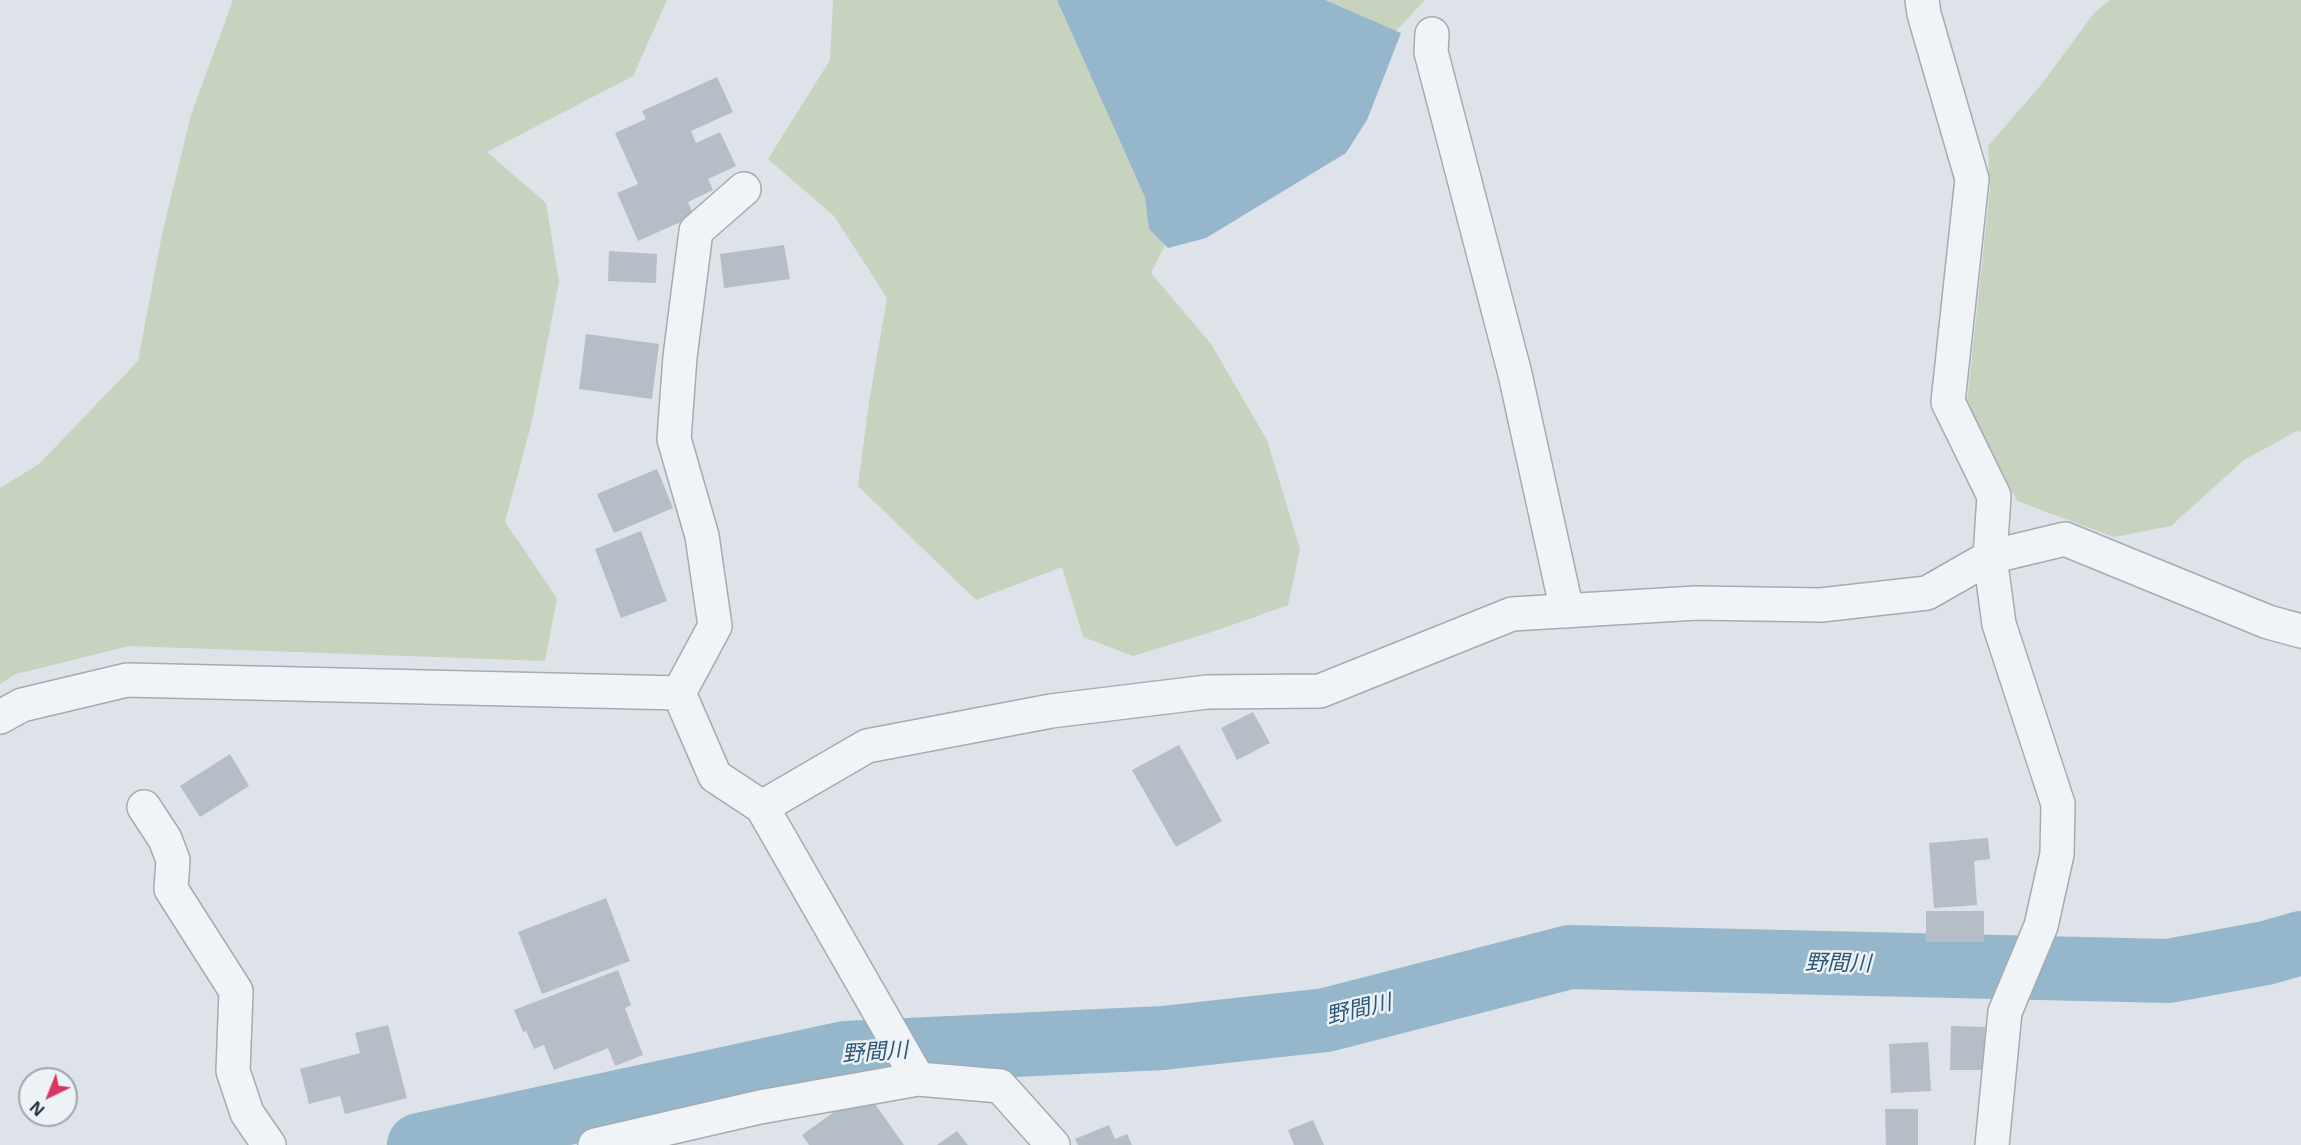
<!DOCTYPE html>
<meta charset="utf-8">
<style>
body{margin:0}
#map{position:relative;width:2301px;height:1145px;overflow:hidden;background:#dee3e9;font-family:"Open Sans",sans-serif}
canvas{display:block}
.north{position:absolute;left:18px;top:1067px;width:60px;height:60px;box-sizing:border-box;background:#edf2f6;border:2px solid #9da6ae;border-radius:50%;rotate:223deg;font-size:16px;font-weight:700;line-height:24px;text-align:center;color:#263341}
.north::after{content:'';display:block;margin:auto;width:21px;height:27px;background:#d83863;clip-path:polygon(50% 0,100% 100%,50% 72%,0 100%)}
</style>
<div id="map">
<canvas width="2301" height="1145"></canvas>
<div class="north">N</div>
</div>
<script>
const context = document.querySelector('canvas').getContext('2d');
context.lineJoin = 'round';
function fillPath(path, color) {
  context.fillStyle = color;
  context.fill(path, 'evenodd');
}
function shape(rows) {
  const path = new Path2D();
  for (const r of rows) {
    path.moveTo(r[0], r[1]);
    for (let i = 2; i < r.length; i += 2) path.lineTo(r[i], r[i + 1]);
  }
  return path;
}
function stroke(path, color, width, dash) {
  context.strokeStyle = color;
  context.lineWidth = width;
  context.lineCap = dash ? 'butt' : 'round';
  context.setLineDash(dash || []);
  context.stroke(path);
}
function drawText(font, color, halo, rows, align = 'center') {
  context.font = font + ' "Open Sans","Noto Sans JP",sans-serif';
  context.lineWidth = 5;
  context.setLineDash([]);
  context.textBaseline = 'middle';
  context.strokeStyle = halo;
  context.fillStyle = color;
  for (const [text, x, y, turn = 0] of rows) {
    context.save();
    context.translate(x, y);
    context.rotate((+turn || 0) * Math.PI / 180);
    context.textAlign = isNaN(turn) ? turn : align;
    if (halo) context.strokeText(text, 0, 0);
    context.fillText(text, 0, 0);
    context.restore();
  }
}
const green = shape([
 [233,0,667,0,633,76,487,152,546,203,559,282,532,421,505,522,557,598,545,661,129,646,16,674,0,684,0,488,39,464,138,361,162,234,191,115],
 [833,0,1425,0,1357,73,1197,182,1151,273,1211,344,1267,440,1300,549,1288,605,1215,631,1133,656,1083,637,1062,567,976,600,858,486,869,402,887,298,834,216,768,159,830,60],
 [2110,0,2301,0,2301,432,2297,431,2244,460,2171,526,2114,537,2017,501,1967,403,1990,188,1988,146,2041,85,2094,13]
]);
const water = shape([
 [1057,0,1325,0,1401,33,1367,120,1346,153,1206,238,1168,248,1149,229,1145,197]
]);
const river = shape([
 [419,1145,845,1053,1163,1038,1326,1020,1570,957,2168,971,2266,953,2301,943]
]);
const building = shape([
 [717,77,733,112,691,131,696,143,720,132,736,166,708,179,713,190,688,202,694,216,638,241,617,193,638,184,615,133,646,119,642,111],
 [784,245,790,279,724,288,720,254],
 [609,251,657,254,656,283,608,281],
 [586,334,659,344,652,399,579,389],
 [657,469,673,508,614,533,597,494],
 [641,531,667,601,621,618,595,549],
 [1253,712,1270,743,1237,760,1221,728],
 [1179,745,1222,821,1176,847,1132,770],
 [230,754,249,786,200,817,180,786],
 [1988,838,1990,859,1974,861,1977,905,1934,908,1929,843],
 [606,898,630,961,542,994,518,932],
 [1926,911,1984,911,1984,942,1926,942],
 [618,970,631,1005,625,1008,643,1055,615,1066,608,1048,554,1070,544,1045,534,1049,526,1031,523,1032,514,1010],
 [388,1025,407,1098,345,1114,340,1096,309,1104,300,1069,360,1053,355,1033],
 [1951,1026,1985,1027,1984,1070,1950,1070],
 [1928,1042,1931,1091,1891,1093,1889,1044],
 [865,1090,904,1145,809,1145,802,1135],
 [1885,1109,1918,1109,1918,1145,1886,1145],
 [1313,1120,1324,1145,1294,1145,1288,1130],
 [1109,1125,1115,1139,1127,1134,1132,1145,1078,1145,1075,1139],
 [957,1131,968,1145,937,1145]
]);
const minor = shape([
 [1922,0,1924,14,1972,179,1948,402,1994,496,1990,557,1999,624,2058,804,2057,854,2041,926,2005,1012,1992,1145],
 [1432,34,1431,52,1515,374,1567,611],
 [744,189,696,231,680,357,674,439,702,536,715,626,679,693,715,776,762,807,918,1079],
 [0,717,22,705,127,680,679,693],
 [144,807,165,839,173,860,171,889,236,991,233,1071,247,1113,269,1145],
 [762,807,867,746,1051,711,1207,692,1320,691,1512,614,1696,603,1821,605,1927,593,1990,557,2065,539,2268,622,2301,631],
 [595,1145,760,1107,918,1079,1000,1086,1053,1145]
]);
const waterNames = [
 ["野間川",1838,964,1],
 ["野間川",1359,1010,-13],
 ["野間川",875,1053,-4]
];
fillPath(green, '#c6d3be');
fillPath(water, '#96b6cc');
stroke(river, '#96b6cc', 64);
fillPath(building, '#b5bdc6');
stroke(minor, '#a3abb3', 36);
stroke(minor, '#f1f4f7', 33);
drawText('italic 22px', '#2d5778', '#edf2f6', waterNames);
</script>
